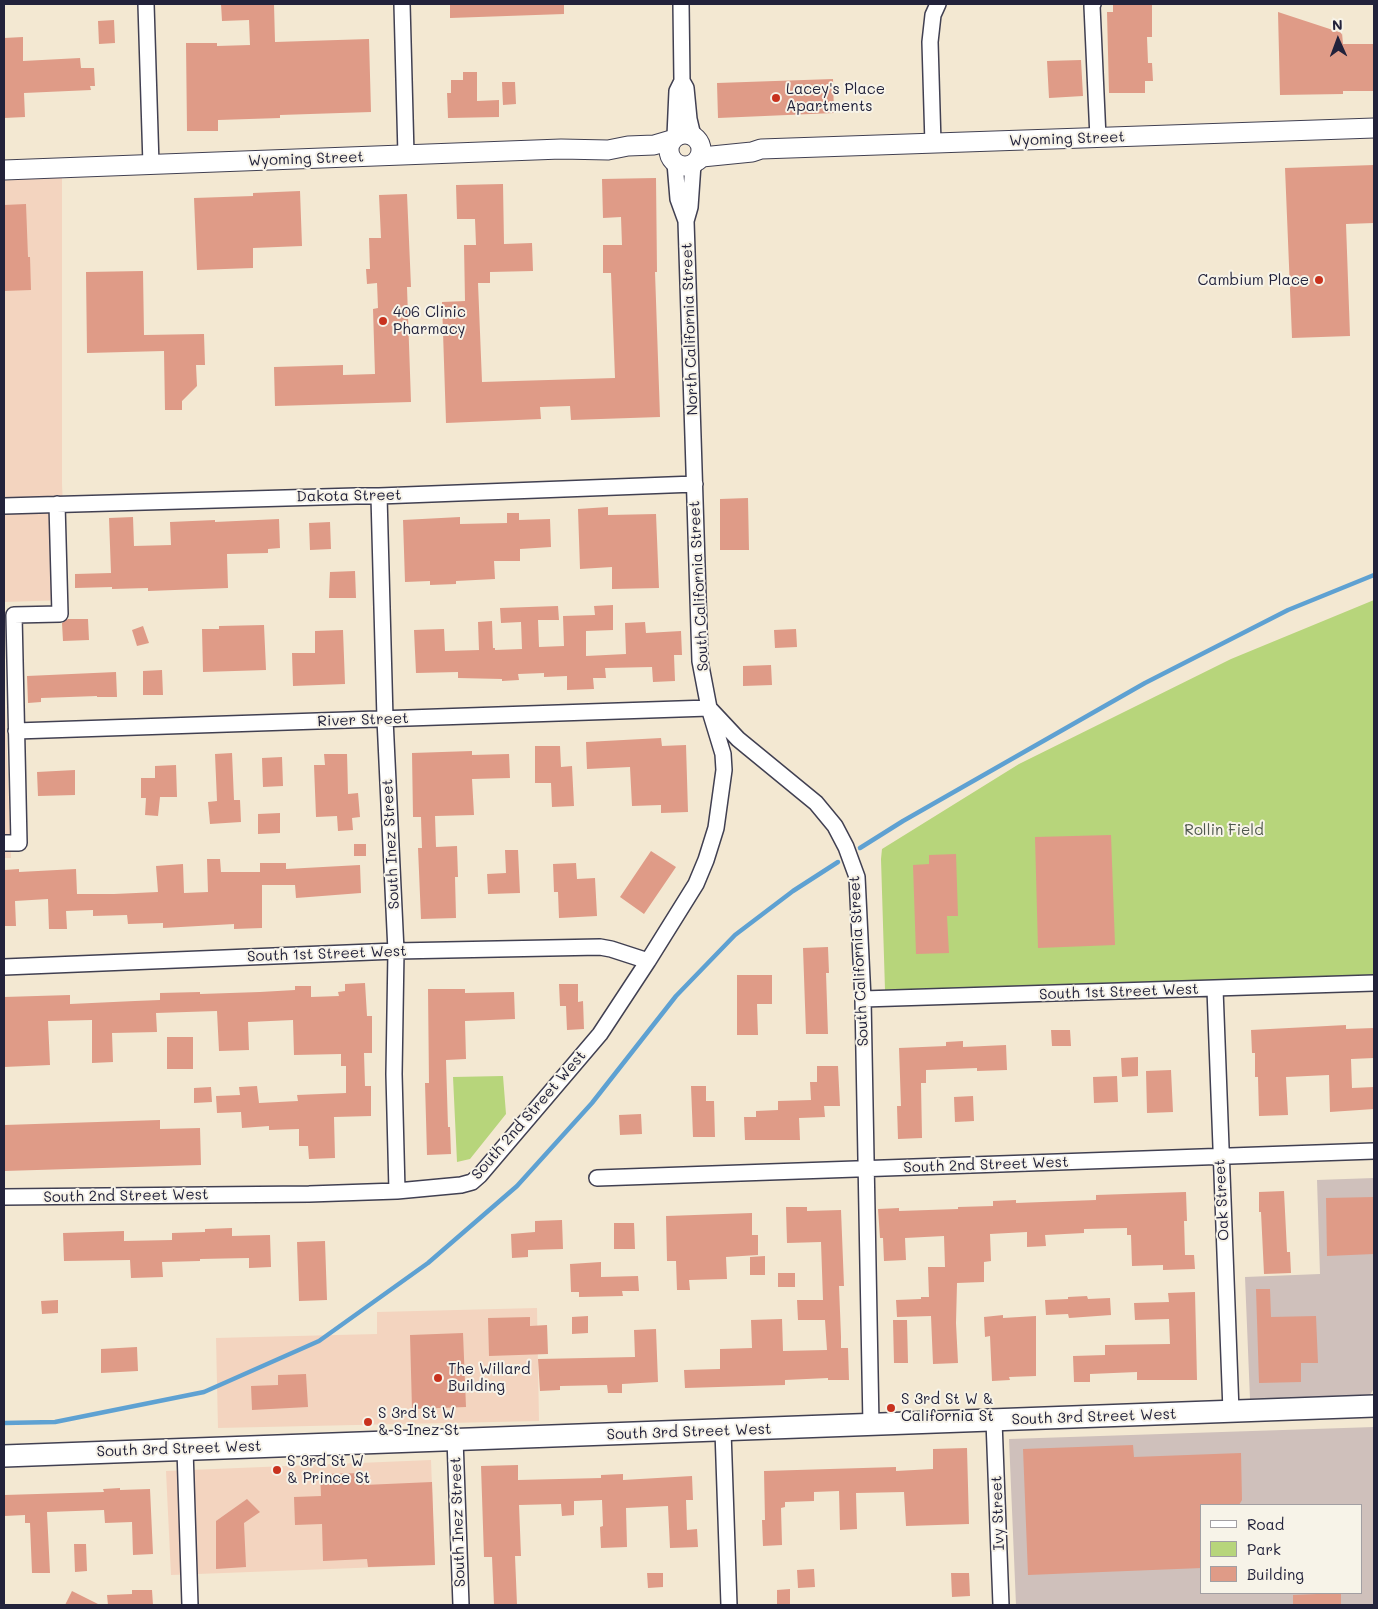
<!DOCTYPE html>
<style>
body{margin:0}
#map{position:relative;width:1378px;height:1609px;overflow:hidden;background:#f3e8d2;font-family:Mali,sans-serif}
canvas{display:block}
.frame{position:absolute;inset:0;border:5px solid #22223b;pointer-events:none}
.legend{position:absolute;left:1200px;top:1504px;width:162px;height:90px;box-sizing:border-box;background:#f7f3e8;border:1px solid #a29fa3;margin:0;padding:6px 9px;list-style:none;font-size:15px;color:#22223b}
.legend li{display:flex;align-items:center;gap:10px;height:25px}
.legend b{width:25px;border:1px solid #a29fa3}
.north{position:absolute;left:1313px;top:15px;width:50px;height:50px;-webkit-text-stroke:4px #f7f3e8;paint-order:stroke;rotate:358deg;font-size:14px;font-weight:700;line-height:20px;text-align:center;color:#22223b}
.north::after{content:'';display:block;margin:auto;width:18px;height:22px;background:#22223b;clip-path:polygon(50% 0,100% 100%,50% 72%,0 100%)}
</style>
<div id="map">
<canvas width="1378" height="1609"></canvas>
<div class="frame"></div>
<ul class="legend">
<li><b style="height:6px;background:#fff"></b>Road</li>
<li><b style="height:14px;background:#b7d57b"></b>Park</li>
<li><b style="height:14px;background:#df9b87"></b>Building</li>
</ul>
<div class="north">N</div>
</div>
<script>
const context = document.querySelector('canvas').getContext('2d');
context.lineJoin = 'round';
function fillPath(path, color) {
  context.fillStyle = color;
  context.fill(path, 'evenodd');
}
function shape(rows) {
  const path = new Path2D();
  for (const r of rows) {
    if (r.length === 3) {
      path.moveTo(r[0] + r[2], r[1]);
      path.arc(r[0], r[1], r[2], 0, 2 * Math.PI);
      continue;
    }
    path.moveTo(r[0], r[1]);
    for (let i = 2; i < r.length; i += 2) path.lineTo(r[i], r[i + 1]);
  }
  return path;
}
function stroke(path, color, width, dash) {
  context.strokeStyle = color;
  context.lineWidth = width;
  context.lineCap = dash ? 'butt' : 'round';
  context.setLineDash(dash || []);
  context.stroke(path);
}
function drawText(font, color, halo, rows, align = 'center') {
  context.font = font + ' Mali,sans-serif';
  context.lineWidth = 4;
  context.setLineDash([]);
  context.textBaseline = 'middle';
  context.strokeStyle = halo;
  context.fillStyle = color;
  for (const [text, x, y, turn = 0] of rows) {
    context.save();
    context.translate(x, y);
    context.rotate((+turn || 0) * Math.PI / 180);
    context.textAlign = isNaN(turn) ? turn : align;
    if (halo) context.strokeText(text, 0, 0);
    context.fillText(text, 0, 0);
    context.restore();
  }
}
const built = shape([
 [62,159,62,484,67,600,4,602,4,161],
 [4,672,11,858,4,858],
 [537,1308,539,1421,218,1428,216,1338,377,1334,377,1312],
 [431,1460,435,1565,171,1575,166,1471]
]);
const industrial = shape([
 [1374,1178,1374,1388,1370,1395,1250,1399,1245,1277,1320,1274,1317,1180],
 [1374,1427,1374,1605,1016,1605,1009,1439],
 [1202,1505,1362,1505,1362,1593,1202,1593]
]);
const green = shape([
 [1374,600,1374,975,885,990,881,859,882,849,1019,764,1231,659],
 [503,1076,506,1114,470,1159,457,1162,453,1077]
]);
const stream = shape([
 [860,848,903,821,1145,683,1288,610,1374,575],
 [4,1423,55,1422,204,1392,319,1341,428,1263,517,1186,592,1103,676,996,735,935,793,891,838,862]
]);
const building = shape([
 [221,4,274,4,275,42,369,39,371,112,280,115,280,118,218,120,218,131,187,131,186,43,217,43,217,46,250,45,249,20,222,21],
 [450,4,564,4,564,14,450,18],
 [1113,4,1152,4,1152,37,1147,37,1148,63,1152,63,1153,81,1145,81,1145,93,1109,93,1107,12,1113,12],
 [1278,12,1342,33,1343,44,1374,44,1374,91,1343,91,1343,94,1280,95],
 [114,20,115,43,99,44,98,21],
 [23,37,23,61,80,58,81,68,94,68,95,86,90,86,91,90,24,93,25,117,4,118,4,38],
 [1081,60,1083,96,1049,98,1047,61],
 [463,72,477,72,477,101,499,100,499,117,448,118,447,93,451,93,451,80,463,80],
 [833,79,834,113,718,118,717,83],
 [502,82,515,82,516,104,503,105],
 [1374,165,1374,223,1346,224,1350,336,1292,338,1285,168],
 [656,178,657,272,655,272,660,417,571,420,570,406,540,407,541,419,446,423,442,302,465,301,464,245,476,245,475,219,457,219,456,185,503,184,504,244,532,243,533,271,490,272,490,283,478,283,482,382,615,378,611,273,603,273,603,245,622,245,621,217,603,218,602,179],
 [300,191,302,246,253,248,253,268,197,270,194,198,253,196,253,193],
 [407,194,411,287,407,287,411,402,275,406,274,367,343,365,343,375,375,374,373,309,378,308,377,283,367,284,366,269,370,269,369,238,381,238,379,195],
 [26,204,28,257,30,257,31,290,4,291,4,205],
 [143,271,144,335,204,334,205,365,196,365,197,386,182,401,182,410,165,410,164,351,87,353,86,272],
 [748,498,749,550,720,550,720,499],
 [608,507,608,515,656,514,659,588,612,589,612,567,580,569,578,509],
 [507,513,519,513,519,520,550,519,551,547,520,549,520,561,494,561,495,579,456,581,456,584,430,585,430,581,405,582,403,520,460,517,460,524,507,523],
 [133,517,134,546,171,545,170,522,215,520,215,522,279,519,280,548,268,549,268,553,227,554,228,588,148,591,148,588,112,589,112,587,75,588,75,574,111,573,109,518],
 [330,522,331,549,310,550,309,523],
 [355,571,356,598,329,598,330,572],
 [613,605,613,630,586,631,586,656,626,654,625,623,645,622,646,633,681,631,682,655,674,655,675,681,653,682,652,667,605,668,606,678,593,678,594,689,567,690,567,676,544,677,544,673,518,674,519,680,502,681,502,679,458,678,458,672,416,673,414,630,444,629,445,651,479,650,478,622,492,621,493,648,495,648,495,650,522,649,521,622,501,623,500,608,558,606,559,620,538,620,539,647,564,646,563,616,595,615,594,606],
 [68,619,88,619,89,640,63,641,62,623],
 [264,625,266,670,203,672,202,629,219,629,219,626],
 [143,626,149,643,137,646,132,630],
 [796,629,797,647,775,648,774,630],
 [343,630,345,684,293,686,292,653,315,653,315,631],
 [771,665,772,685,743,686,743,666],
 [162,670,163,695,143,695,143,671],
 [116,672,117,697,97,697,97,696,41,698,41,702,28,703,27,676],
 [661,738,662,746,686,745,688,812,661,813,661,805,632,806,630,767,587,769,586,742],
 [535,746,560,746,561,767,572,766,574,806,552,807,551,783,535,783],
 [472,751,472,755,509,754,510,778,472,779,474,815,435,816,436,847,457,846,458,877,455,877,456,918,421,919,418,848,422,848,421,817,413,817,412,753],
 [232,753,234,800,240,800,241,822,210,824,208,802,217,801,215,754],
 [324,754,347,754,348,794,358,793,360,817,352,818,353,830,338,831,337,816,316,817,314,765,325,765],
 [282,757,283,786,263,787,262,758],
 [176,765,177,797,160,797,158,816,145,815,146,798,141,798,141,778,155,778,155,766],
 [75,770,75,795,38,796,37,772],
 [280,813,280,833,258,834,258,814],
 [1111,835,1115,945,1038,948,1035,837],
 [354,844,366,844,366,856,354,856],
 [505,850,518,850,520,893,488,894,487,874,506,873],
 [651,851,676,867,644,914,620,897],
 [956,854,958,916,947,916,949,953,916,954,913,865,929,864,929,855],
 [207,859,220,859,221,872,260,872,260,863,286,863,286,869,360,865,361,893,296,898,295,885,262,885,262,928,234,929,234,924,163,928,163,923,128,924,127,915,93,916,93,910,66,911,67,929,49,929,48,899,15,901,16,926,4,926,4,870,19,869,19,872,76,869,77,894,114,894,158,892,156,866,183,864,184,893,208,892],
 [576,863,577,879,595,878,597,916,559,918,558,892,554,892,553,864],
 [828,947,829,973,826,973,828,1034,806,1034,803,948],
 [737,975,772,975,772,1004,757,1004,758,1035,737,1035],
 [365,983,367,1016,372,1016,372,1053,364,1053,365,1086,371,1086,371,1116,334,1117,335,1158,309,1159,308,1146,299,1146,299,1129,269,1130,269,1126,242,1128,241,1112,217,1113,216,1096,240,1095,239,1087,257,1086,259,1103,298,1101,297,1095,346,1093,346,1066,341,1066,341,1054,294,1055,293,1020,248,1022,249,1050,219,1051,217,1011,156,1013,157,1032,112,1033,113,1062,92,1063,92,1020,48,1021,50,1065,4,1067,4,997,70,995,70,1004,135,1001,160,1000,160,993,200,992,200,994,260,992,295,990,295,986,311,986,311,997,339,996,338,992,345,991,345,984],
 [559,984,578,984,578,1002,583,1001,584,1029,567,1030,566,1006,560,1006],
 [428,989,465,989,465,993,514,992,515,1019,465,1021,466,1059,446,1060,448,1127,450,1127,451,1154,427,1155,425,1083,429,1083],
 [1346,1025,1346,1029,1374,1028,1374,1058,1351,1059,1352,1088,1374,1087,1374,1109,1330,1112,1329,1075,1286,1077,1288,1115,1259,1116,1258,1077,1255,1077,1255,1053,1252,1053,1251,1030],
 [1051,1030,1070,1030,1071,1046,1052,1046],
 [167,1037,193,1037,193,1069,167,1069],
 [963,1041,963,1047,1006,1045,1007,1070,977,1071,977,1068,926,1070,926,1083,921,1083,922,1138,898,1139,897,1106,901,1106,899,1048,946,1046,946,1042],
 [1138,1057,1138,1076,1122,1077,1121,1058],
 [817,1066,838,1066,840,1106,824,1106,825,1117,799,1118,800,1140,745,1140,744,1117,756,1117,756,1111,778,1110,778,1101,811,1100,810,1082,817,1082],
 [1171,1070,1173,1112,1147,1113,1146,1071],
 [1117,1076,1118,1102,1094,1103,1093,1077],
 [691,1086,706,1086,706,1101,714,1101,715,1137,693,1137],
 [211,1087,212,1102,194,1103,194,1088],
 [973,1096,974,1121,955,1122,954,1097],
 [641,1114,642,1134,620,1135,619,1115],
 [160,1120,160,1129,200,1128,201,1165,4,1171,4,1125],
 [1284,1191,1287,1252,1290,1252,1291,1273,1264,1274,1261,1212,1259,1212,1259,1192],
 [1186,1192,1187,1221,1184,1221,1185,1255,1194,1255,1195,1269,1163,1270,1163,1265,1132,1266,1131,1235,1127,1235,1127,1228,1084,1229,1084,1233,1045,1235,1046,1246,1027,1247,1027,1232,990,1234,991,1261,984,1262,984,1282,957,1283,956,1323,958,1363,933,1364,931,1316,897,1317,896,1300,921,1299,921,1297,929,1297,928,1267,945,1267,944,1236,905,1238,906,1260,884,1261,883,1238,880,1238,878,1209,899,1208,899,1211,958,1209,958,1207,993,1206,993,1201,1016,1200,1016,1203,1096,1200,1096,1195],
 [1374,1197,1374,1254,1327,1256,1326,1198],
 [786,1207,807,1207,807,1211,841,1210,844,1286,839,1286,841,1337,841,1348,848,1348,849,1380,828,1380,828,1378,785,1380,785,1385,685,1388,684,1370,720,1369,720,1349,752,1348,751,1320,782,1319,783,1351,827,1350,825,1320,798,1320,797,1300,823,1300,821,1242,787,1243],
 [752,1213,752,1235,758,1235,758,1255,726,1257,727,1279,689,1280,690,1290,677,1290,676,1261,667,1261,666,1216],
 [562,1220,563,1249,528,1250,528,1257,512,1258,511,1234,535,1232,535,1221],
 [614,1223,634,1223,635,1249,614,1249],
 [232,1228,232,1236,270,1235,271,1267,249,1268,249,1258,200,1259,200,1261,162,1262,163,1277,131,1278,130,1260,64,1261,63,1233,124,1231,124,1241,172,1240,172,1233,205,1232,205,1229],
 [325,1241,327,1300,299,1301,297,1242],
 [765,1256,765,1275,750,1275,750,1257],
 [601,1262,601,1277,638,1276,639,1291,622,1291,623,1296,579,1297,579,1292,571,1292,570,1264],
 [778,1273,795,1273,795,1287,778,1287],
 [1256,1289,1270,1289,1271,1317,1316,1316,1318,1363,1301,1363,1301,1382,1259,1383],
 [1195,1292,1197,1380,1137,1380,1137,1372,1090,1374,1090,1382,1074,1382,1073,1356,1105,1355,1105,1345,1170,1344,1169,1319,1135,1320,1134,1303,1169,1302,1168,1293],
 [1087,1296,1088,1299,1110,1298,1111,1315,1069,1318,1068,1314,1046,1315,1045,1300,1068,1299,1068,1297],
 [58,1300,58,1313,42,1314,41,1301],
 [1003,1315,1003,1318,1036,1316,1036,1376,1009,1377,1010,1380,992,1381,990,1336,985,1337,984,1317],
 [588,1316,588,1333,572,1334,572,1317],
 [530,1317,530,1326,547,1325,548,1354,489,1356,488,1318],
 [893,1320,907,1320,908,1363,894,1363],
 [656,1329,658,1382,622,1384,622,1393,608,1393,607,1385,560,1386,560,1390,540,1391,538,1359,635,1357,634,1330],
 [463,1333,466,1407,412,1409,410,1335],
 [137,1347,138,1371,101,1373,101,1349],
 [306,1374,308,1407,252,1410,251,1386,278,1385,278,1375],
 [1133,1445,1134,1457,1241,1453,1242,1500,1239,1505,1202,1505,1202,1568,1028,1575,1023,1449],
 [967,1448,969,1524,906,1526,904,1492,856,1493,857,1529,840,1530,839,1491,814,1492,814,1501,785,1502,785,1507,781,1508,782,1545,763,1546,762,1520,765,1520,764,1471,896,1467,896,1471,933,1469,933,1449],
 [518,1465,518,1480,601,1478,601,1475,623,1474,623,1480,692,1476,693,1500,686,1500,687,1530,697,1529,698,1547,670,1548,668,1506,626,1508,627,1547,601,1548,600,1527,603,1526,602,1500,574,1501,574,1515,562,1516,561,1504,519,1505,521,1556,515,1556,517,1605,494,1605,492,1557,484,1557,481,1466],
 [364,1473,364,1485,432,1482,435,1565,368,1567,367,1559,323,1561,322,1524,295,1525,294,1497,321,1496,320,1474],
 [120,1488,120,1490,150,1489,153,1554,133,1555,132,1522,105,1523,104,1510,47,1512,50,1573,32,1573,30,1523,25,1523,25,1515,4,1516,4,1495,104,1492,103,1489],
 [247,1499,260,1512,244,1523,246,1567,216,1569,216,1521],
 [74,1544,86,1544,87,1571,75,1572],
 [814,1569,815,1587,798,1588,797,1570],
 [647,1573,663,1573,663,1587,648,1588],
 [951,1573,969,1573,970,1596,952,1597],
 [790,1589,790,1605,777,1605,777,1590],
 [132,1590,152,1590,153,1605,108,1605,107,1595,132,1594],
 [72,1591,100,1605,65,1605],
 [1341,1593,1341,1605,1293,1605,1293,1595]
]);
const minor = shape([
 [146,4,151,165],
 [402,4,406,155],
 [1093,4,1092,6,1098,138],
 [682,81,686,88,689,119,693,136],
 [675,136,677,91,682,81,681,4],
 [933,144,930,42,933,15,938,4],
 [675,163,678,199,686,221],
 [693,164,690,207,686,221,693,437,700,661,709,708,738,739,816,803,835,826,846,847,857,877,863,999,871,1425],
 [379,496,385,719,396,951,394,1074,397,1191],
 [4,506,356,496,379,496,695,484],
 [4,843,19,843,14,615,60,614,57,504],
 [4,967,396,951,600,947,611,949,648,961],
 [1215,989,1231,1411],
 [863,999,1374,983],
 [597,1178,1374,1151],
 [4,1197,309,1194,397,1191,461,1185,472,1182,480,1175,600,1034,648,961,696,884,706,860,716,828,724,770,723,754,709,708,16,731],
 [994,1421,1001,1605],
 [723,1431,729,1605],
 [455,1439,461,1605],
 [185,1449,190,1605]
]);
const tertiary = shape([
 [685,150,16],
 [697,161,702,157,752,152,761,149,1374,128],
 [4,170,561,149,608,150,628,146,654,145,671,140]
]);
const secondary = shape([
 [4,1456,1374,1406]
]);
const markers = [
 [776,98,5,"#c8321e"],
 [1319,280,5,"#c8321e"],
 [383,321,5,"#c8321e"],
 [438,1378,5,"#c8321e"],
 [891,1408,5,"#c8321e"],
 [368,1422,5,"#c8321e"],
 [277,1470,5,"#c8321e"]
];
const poiNames = [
 ["Lacey's Place",786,89],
 ["Apartments",786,106],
 ["Cambium Place",1309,280,"right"],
 ["406 Clinic",393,312],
 ["Pharmacy",393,329],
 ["The Willard",448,1369],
 ["Building",448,1386],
 ["S 3rd St W &",901,1399],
 ["California St",901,1416],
 ["S 3rd St W",378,1413],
 ["& S Inez St",378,1430],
 ["S 3rd St W",287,1461],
 ["& Prince St",287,1478]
];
const streetNames = [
 ["Wyoming Street",1067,139,-2],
 ["Wyoming Street",306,159,-2],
 ["North California Street",690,329,-92],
 ["Dakota Street",349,496,-1],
 ["South California Street",699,586,-93],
 ["River Street",363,720,-2],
 ["South Inez Street",391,844,-93],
 ["South 1st Street West",327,954,-2],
 ["South California Street",859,961,-93],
 ["South 1st Street West",1119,992,-2],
 ["South 2nd Street West",529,1115,-49],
 ["South 2nd Street West",986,1165,-2],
 ["South 2nd Street West",126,1196,-1],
 ["Oak Street",1222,1200,-93],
 ["South 3rd Street West",1094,1417,-2],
 ["South 3rd Street West",689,1432,-2],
 ["South 3rd Street West",179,1449,-2],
 ["Ivy Street",998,1513,-92],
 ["South Inez Street",458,1522,-92]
];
const parkNames = [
 ["Rollin Field",1224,830]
];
fillPath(built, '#f3d4bf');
fillPath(industrial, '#cfc0bb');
fillPath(green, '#b7d57b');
stroke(stream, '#5ea1d2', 4.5);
fillPath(building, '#df9b87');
stroke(minor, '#414052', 18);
stroke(tertiary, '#414052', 21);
stroke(secondary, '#414052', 24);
stroke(minor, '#fff', 15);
stroke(tertiary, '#fff', 19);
stroke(secondary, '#fff', 21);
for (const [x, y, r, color] of markers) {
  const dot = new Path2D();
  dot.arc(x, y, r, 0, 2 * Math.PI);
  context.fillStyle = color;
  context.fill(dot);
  stroke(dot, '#f7f3e8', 2);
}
drawText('15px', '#22223b', '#f7f3e8', poiNames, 'left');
drawText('15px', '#22223b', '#f7f3e8', streetNames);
drawText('15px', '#4f584e', '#f7f3e8', parkNames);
</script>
